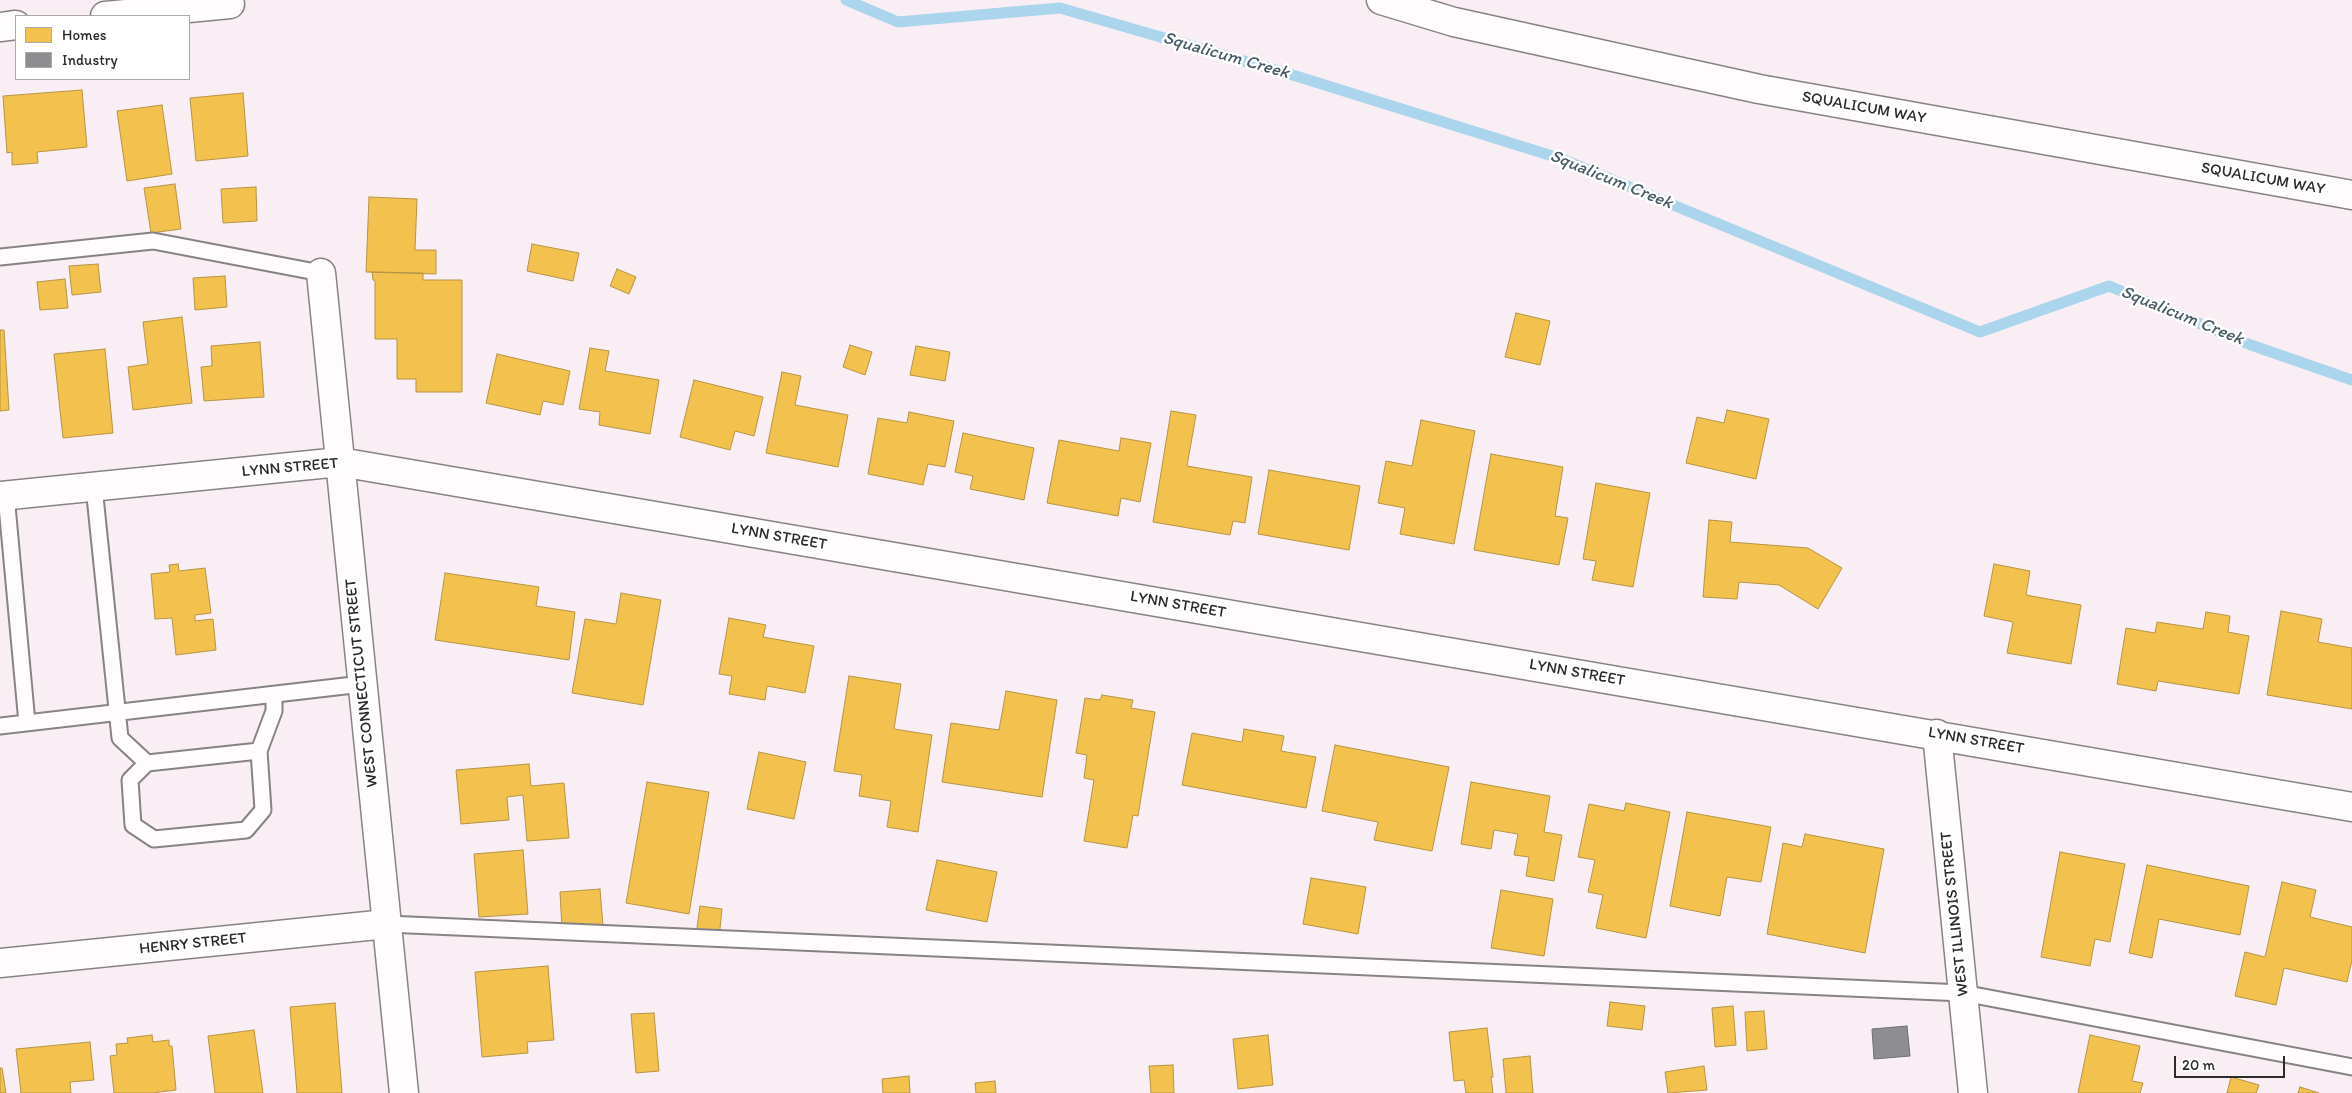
<!DOCTYPE html>
<style>
body{margin:0}
#map{position:relative;width:2352px;height:1093px;overflow:hidden;background:#f8eef3;font-family:Itim,sans-serif}
canvas{display:block}
.legend{position:absolute;left:15px;top:15px;width:175px;height:65px;box-sizing:border-box;background:#fff;border:1px solid #aaa;margin:0;padding:6px 9px;list-style:none;font-size:15px;color:#2b2b2b}
.legend li{display:flex;align-items:center;gap:10px;height:25px}
.legend b{width:25px;border:1px solid #aaa}
.scale{position:absolute;left:2174px;top:1056px;width:111px;height:22px;box-sizing:border-box;border:2px solid #2b2b2b;border-top:0;padding-left:6px;font-size:15px;line-height:18px;white-space:nowrap;color:#2b2b2b;-webkit-text-stroke:4px #fff;paint-order:stroke}
</style>
<div id="map">
<canvas width="2352" height="1093"></canvas>
<ul class="legend">
<li><b style="height:14px;background:#f2c14e"></b>Homes</li>
<li><b style="height:14px;background:#8d8d92"></b>Industry</li>
</ul>
<div class="scale">20 m</div>
</div>
<script>
const context = document.querySelector('canvas').getContext('2d');
context.lineJoin = 'round';
function fillPath(path, color) {
  context.fillStyle = color;
  context.fill(path, 'evenodd');
}
function shape(rows) {
  const path = new Path2D();
  for (const r of rows) {
    path.moveTo(r[0], r[1]);
    for (let i = 2; i < r.length; i += 2) path.lineTo(r[i], r[i + 1]);
  }
  return path;
}
function stroke(path, color, width, dash) {
  context.strokeStyle = color;
  context.lineWidth = width;
  context.lineCap = dash ? 'butt' : 'round';
  context.setLineDash(dash || []);
  context.stroke(path);
}
function drawText(font, color, halo, rows, align = 'center') {
  context.font = font + ' Itim,sans-serif';
  context.lineWidth = 5;
  context.setLineDash([]);
  context.textBaseline = 'middle';
  context.strokeStyle = halo;
  context.fillStyle = color;
  for (const [text, x, y, turn = 0] of rows) {
    context.save();
    context.translate(x, y);
    context.rotate((+turn || 0) * Math.PI / 180);
    context.textAlign = isNaN(turn) ? turn : align;
    if (halo) context.strokeText(text, 0, 0);
    context.fillText(text, 0, 0);
    context.restore();
  }
}
const homes = shape([
 [82,90,87,147,37,152,38,163,12,165,12,152,7,153,3,96,82,90],
 [243,93,248,156,196,161,190,98,243,93],
 [162,105,172,174,127,181,117,111,162,105],
 [175,184,181,229,151,233,144,188,175,184],
 [256,187,257,221,223,223,221,189,256,187],
 [369,197,417,199,415,250,436,250,436,274,366,272,369,197],
 [532,244,579,253,573,281,527,271,532,244],
 [98,264,101,292,72,295,69,266,98,264],
 [617,269,636,277,629,294,610,286,617,269],
 [372,272,423,273,423,280,462,280,462,392,416,392,416,379,397,379,397,339,375,339,375,281,373,280,372,272],
 [225,276,227,307,195,310,193,278,225,276],
 [65,279,68,308,40,310,37,282,65,279],
 [1516,313,1550,321,1540,365,1505,357,1516,313],
 [182,317,192,403,133,410,128,367,148,364,143,322,182,317],
 [0,330,4,330,9,410,0,411,0,330],
 [260,342,264,397,204,401,201,367,212,366,211,346,260,342],
 [850,345,872,352,865,375,843,367,850,345],
 [916,346,950,352,945,381,910,375,916,346],
 [590,348,609,351,605,371,659,380,650,434,599,425,600,412,579,409,590,348],
 [105,349,113,433,63,438,54,354,105,349],
 [497,354,570,371,563,405,543,401,540,415,486,403,497,354],
 [782,372,801,376,795,405,848,415,838,467,766,453,782,372],
 [694,380,763,397,754,436,735,431,730,450,680,437,694,380],
 [1727,410,1769,419,1756,479,1686,463,1697,417,1724,423,1727,410],
 [1171,411,1196,415,1187,466,1252,477,1245,523,1233,521,1230,535,1153,522,1171,411],
 [909,412,954,421,945,467,928,464,923,485,868,474,878,418,907,423,909,412],
 [1421,420,1475,431,1454,544,1400,534,1405,508,1378,503,1386,461,1412,466,1421,420],
 [963,433,1034,448,1024,500,970,489,973,476,955,472,963,433],
 [1121,438,1151,443,1140,502,1121,498,1118,516,1047,503,1059,440,1119,451,1121,438],
 [1491,454,1563,467,1555,516,1568,518,1559,565,1474,550,1491,454],
 [1269,470,1360,486,1349,550,1258,534,1269,470],
 [1596,483,1650,493,1633,587,1592,580,1596,561,1583,559,1596,483],
 [1709,520,1732,522,1730,542,1808,548,1842,568,1818,609,1779,585,1739,582,1737,599,1703,597,1709,520],
 [178,564,179,571,205,568,211,613,195,615,195,621,213,619,216,650,176,655,172,618,155,619,151,574,170,572,169,565,178,564],
 [1994,564,2030,571,2026,595,2081,605,2071,664,2007,653,2013,622,1984,616,1994,564],
 [445,573,539,587,536,606,575,612,569,660,435,640,445,573],
 [621,593,661,600,643,705,572,693,585,619,616,624,621,593],
 [2281,611,2322,619,2318,642,2352,648,2352,709,2267,695,2281,611],
 [2206,612,2230,616,2228,632,2249,636,2239,694,2158,681,2156,691,2117,684,2126,628,2155,633,2157,622,2203,629,2206,612],
 [729,618,766,625,763,637,814,646,805,693,767,686,765,700,729,694,732,676,719,674,729,618],
 [849,676,901,684,894,729,932,735,918,832,887,827,891,801,859,796,862,775,834,771,849,676],
 [1006,691,1057,700,1042,797,942,782,951,723,999,730,1006,691],
 [1102,695,1133,700,1131,708,1155,712,1138,816,1133,815,1127,848,1084,841,1094,780,1084,778,1087,755,1076,753,1085,698,1100,700,1102,695],
 [1244,729,1284,736,1281,751,1316,757,1306,808,1182,785,1192,733,1242,742,1244,729],
 [1335,745,1449,767,1432,851,1374,840,1378,822,1322,811,1335,745],
 [759,752,806,762,794,819,747,809,759,752],
 [529,764,531,786,564,783,569,838,527,841,523,795,507,797,509,820,461,824,456,770,529,764],
 [647,782,709,792,689,914,626,903,647,782],
 [1471,782,1550,796,1544,832,1562,835,1554,881,1526,876,1529,857,1514,855,1518,834,1494,830,1491,849,1461,844,1471,782],
 [1626,803,1670,812,1646,938,1596,928,1603,895,1588,892,1595,860,1578,857,1589,804,1624,811,1626,803],
 [1687,812,1771,827,1761,882,1727,877,1720,916,1670,906,1687,812],
 [1805,834,1884,849,1865,953,1767,934,1783,843,1802,847,1805,834],
 [523,850,528,914,479,917,474,854,523,850],
 [2060,852,2125,864,2110,942,2095,939,2090,966,2041,957,2060,852],
 [937,860,997,872,987,922,926,910,937,860],
 [2147,865,2249,886,2240,935,2159,919,2152,958,2129,953,2147,865],
 [1311,878,1366,887,1358,934,1303,924,1311,878],
 [2282,882,2316,890,2310,917,2352,927,2352,960,2347,982,2284,968,2276,1005,2235,996,2245,952,2265,957,2282,882],
 [600,889,603,926,562,928,560,892,600,889],
 [1501,890,1553,899,1544,956,1491,948,1501,890],
 [700,906,722,909,719,938,696,935,700,906],
 [548,966,554,1040,527,1042,528,1053,482,1057,475,972,548,966],
 [1610,1002,1645,1006,1642,1030,1607,1026,1610,1002],
 [335,1003,342,1093,297,1093,290,1007,335,1003],
 [1733,1006,1736,1045,1715,1047,1712,1008,1733,1006],
 [1764,1011,1767,1049,1747,1051,1745,1012,1764,1011],
 [654,1013,659,1071,636,1073,631,1014,654,1013],
 [1487,1028,1493,1077,1491,1077,1493,1093,1466,1093,1464,1080,1454,1081,1449,1032,1487,1028],
 [254,1030,263,1093,215,1093,208,1036,254,1030],
 [152,1035,153,1042,169,1040,169,1046,172,1046,176,1090,152,1093,114,1093,110,1056,117,1055,116,1044,128,1043,127,1038,152,1035],
 [1268,1035,1273,1085,1238,1089,1233,1039,1268,1035],
 [2090,1035,2140,1046,2132,1081,2143,1083,2140,1093,2078,1093,2090,1035],
 [90,1042,94,1080,70,1082,71,1093,21,1093,16,1049,90,1042],
 [1530,1056,1533,1093,1506,1093,1503,1059,1530,1056],
 [1173,1065,1174,1093,1151,1093,1149,1066,1173,1065],
 [1704,1066,1707,1090,1668,1093,1665,1072,1704,1066],
 [0,1068,2,1068,6,1093,0,1093,0,1068],
 [909,1076,910,1093,883,1093,882,1079,909,1076],
 [2231,1077,2259,1085,2256,1093,2227,1093,2231,1077],
 [995,1081,996,1093,976,1093,975,1083,995,1081],
 [2300,1087,2319,1093,2298,1093,2300,1087]
]);
const industry = shape([
 [1907,1026,1910,1056,1874,1059,1872,1029,1907,1026]
]);
const stream = shape([
 [846,0,898,22,1060,8,1296,76,1562,159,1980,332,2109,286,2251,345,2352,380]
]);
const lane = shape([
 [0,257,153,241,321,273],
 [94,487,120,738,147,763],
 [6,495,27,723],
 [0,726,362,684],
 [259,751,147,763,130,780,133,825,154,839,246,830,263,810,259,751,274,711,274,695],
 [387,924,1963,993,2352,1067]
]);
const street = shape([
 [105,16,230,4],
 [0,27,16,25],
 [321,273,404,1093],
 [0,496,340,462,2352,807],
 [1937,734,1973,1093],
 [0,963,387,924]
]);
const secondary = shape([
 [1381,0,1454,22,1759,89,2352,195]
]);
const streetNames = [
 ["SQUALICUM WAY",1864,108,10],
 ["SQUALICUM WAY",2263,179,10],
 ["LYNN STREET",290,468,-5],
 ["LYNN STREET",779,537,10],
 ["LYNN STREET",1178,605,10],
 ["LYNN STREET",1577,673,10],
 ["WEST CONNECTICUT STREET",362,683,-96],
 ["LYNN STREET",1976,741,10],
 ["WEST ILLINOIS STREET",1955,914,-96],
 ["HENRY STREET",193,944,-6]
];
const waterNames = [
 ["Squalicum Creek",1226,56,16],
 ["Squalicum Creek",1611,180,22],
 ["Squalicum Creek",2182,316,22]
];
fillPath(homes, '#f2c14e');
stroke(homes, '#b69444', 1);
fillPath(industry, '#8d8d92');
stroke(industry, '#707073', 1);
stroke(stream, '#aad5ec', 11);
stroke(lane, '#878385', 19);
stroke(street, '#878385', 31);
stroke(secondary, '#878385', 31);
stroke(lane, '#fefcfd', 15);
stroke(street, '#fefcfd', 28);
stroke(secondary, '#fefcfd', 28);
drawText('16px', '#2b2b2b', '#fff', streetNames);
drawText('italic 18px', '#475b64', '#fff', waterNames);
</script>
